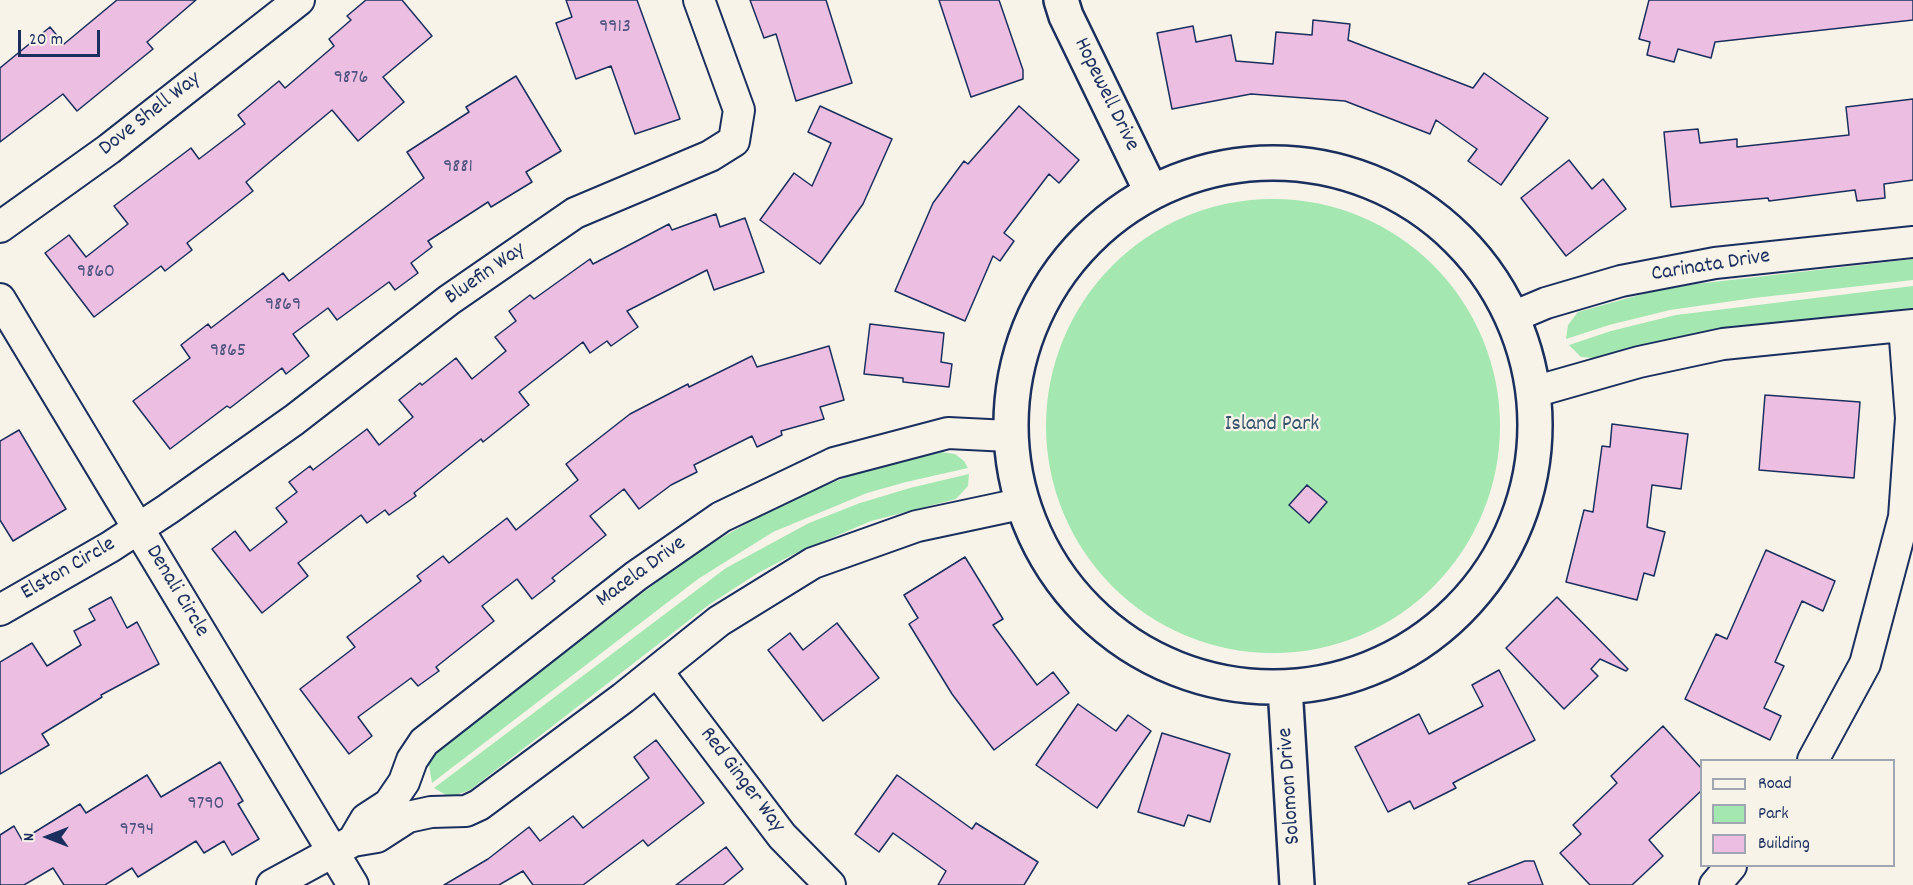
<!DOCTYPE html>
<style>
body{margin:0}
#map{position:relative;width:1913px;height:885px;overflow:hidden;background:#f7f3e8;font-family:Dekko,sans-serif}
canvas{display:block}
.legend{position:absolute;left:1700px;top:759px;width:195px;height:108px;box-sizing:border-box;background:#f7f3e8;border:2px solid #9fa5b1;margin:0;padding:8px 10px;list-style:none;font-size:18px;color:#1b2f5e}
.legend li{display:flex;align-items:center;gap:12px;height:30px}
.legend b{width:30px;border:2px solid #9fa5b1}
.north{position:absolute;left:18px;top:807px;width:60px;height:60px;-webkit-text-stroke:4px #f7f3e8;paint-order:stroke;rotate:270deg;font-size:16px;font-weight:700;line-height:24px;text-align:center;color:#1b2f5e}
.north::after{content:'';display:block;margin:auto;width:21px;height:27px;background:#1b2f5e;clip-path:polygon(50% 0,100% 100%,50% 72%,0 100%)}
.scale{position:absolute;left:18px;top:30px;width:82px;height:27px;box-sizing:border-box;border:3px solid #1b2f5e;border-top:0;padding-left:8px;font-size:18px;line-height:21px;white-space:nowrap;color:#1b2f5e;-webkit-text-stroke:4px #f7f3e8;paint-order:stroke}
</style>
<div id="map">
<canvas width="1913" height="885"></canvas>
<ul class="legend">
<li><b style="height:8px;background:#f7f3e8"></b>Road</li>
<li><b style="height:16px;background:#a5e7b1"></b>Park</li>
<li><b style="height:16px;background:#ebbee2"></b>Building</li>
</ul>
<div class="north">N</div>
<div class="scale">20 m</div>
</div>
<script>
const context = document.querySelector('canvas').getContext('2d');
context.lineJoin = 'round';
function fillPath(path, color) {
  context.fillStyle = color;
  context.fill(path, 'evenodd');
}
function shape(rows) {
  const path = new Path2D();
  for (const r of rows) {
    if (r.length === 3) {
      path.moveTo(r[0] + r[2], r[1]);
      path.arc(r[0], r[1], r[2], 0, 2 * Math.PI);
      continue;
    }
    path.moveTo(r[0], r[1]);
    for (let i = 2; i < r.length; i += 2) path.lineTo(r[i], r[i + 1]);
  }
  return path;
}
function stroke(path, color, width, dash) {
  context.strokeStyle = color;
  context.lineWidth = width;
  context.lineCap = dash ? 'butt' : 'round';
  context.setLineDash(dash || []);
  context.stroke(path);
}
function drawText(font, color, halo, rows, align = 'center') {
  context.font = font + ' Dekko,sans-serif';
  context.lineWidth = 4.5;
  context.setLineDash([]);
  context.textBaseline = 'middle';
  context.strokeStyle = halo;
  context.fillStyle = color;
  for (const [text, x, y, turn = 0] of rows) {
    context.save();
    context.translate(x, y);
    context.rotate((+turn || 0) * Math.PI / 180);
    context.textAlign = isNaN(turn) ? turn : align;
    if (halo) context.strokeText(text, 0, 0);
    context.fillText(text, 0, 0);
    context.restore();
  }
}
const green = shape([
 [1273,426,227],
 [1913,259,1913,280,1754,298,1670,310,1609,325,1566,339,1568,325,1578,312,1650,292,1696,284],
 [1913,286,1913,308,1713,332,1649,343,1594,358,1581,357,1569,345,1611,331,1676,315],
 [941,452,955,454,964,461,968,468,906,482,867,493,773,532,698,579,432,783,429,765,432,756,441,748,670,572,714,542,767,512,819,488,852,475,919,456],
 [969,474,968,486,956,499,871,521,794,554,758,573,710,604,470,790,453,796,446,795,434,788,726,568,809,523,860,503,910,488]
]);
const building = shape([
 [117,0,196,0,147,42,153,49,77,111,63,94,0,142,0,68,50,27,64,44,117,0],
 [366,0,402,0,432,36,383,77,404,102,358,141,332,110,246,182,253,191,187,243,192,250,165,271,161,266,94,317,45,253,69,235,86,257,128,224,114,206,191,148,199,159,245,124,238,115,279,81,285,88,334,46,329,39,351,20,347,16,366,0],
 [566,0,637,0,680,119,635,134,611,66,576,79,556,23,572,17,566,0],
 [750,0,826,0,852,83,796,101,776,34,764,38,750,0],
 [939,0,999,0,1023,70,1023,79,971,97,939,0],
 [1649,0,1913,0,1913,20,1715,42,1711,58,1678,49,1674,62,1647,55,1650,42,1639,39,1649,0],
 [1313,20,1350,24,1348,40,1473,88,1484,73,1548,118,1501,185,1468,161,1477,149,1436,120,1430,134,1345,101,1251,94,1172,109,1157,33,1193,26,1196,42,1231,35,1236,61,1273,64,1276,32,1312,35,1313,20],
 [516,76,561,151,526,172,532,182,491,207,488,202,428,241,432,247,411,263,418,273,395,290,389,282,337,320,328,308,293,334,309,356,286,374,282,368,230,408,227,406,170,449,133,401,190,358,181,345,208,324,211,328,283,273,289,281,424,178,407,152,469,112,466,107,516,76],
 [1913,99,1913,180,1884,184,1885,198,1857,201,1855,190,1769,201,1768,198,1671,207,1664,132,1698,129,1700,143,1737,139,1737,147,1849,135,1846,107,1913,99],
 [820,106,892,139,863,204,820,264,760,220,794,173,812,186,831,143,808,132,820,106],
 [1019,106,1079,160,1059,183,1049,174,1004,233,1014,241,1000,261,993,256,965,321,895,291,933,203,964,161,968,164,1019,106],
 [1569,160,1592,189,1603,179,1626,209,1566,256,1521,198,1569,160],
 [716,214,720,227,745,218,764,272,714,290,707,270,627,311,638,327,611,346,607,341,590,353,583,342,519,392,529,405,483,442,481,439,414,493,416,496,389,515,385,510,367,523,361,515,298,563,308,576,262,613,212,549,235,531,250,551,287,522,276,508,297,492,289,482,310,466,313,470,367,429,379,445,413,417,399,400,420,383,422,385,456,358,472,379,506,351,495,337,516,321,509,311,530,295,534,299,590,259,593,264,669,224,672,230,716,214],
 [870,324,944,333,941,362,952,364,949,387,903,382,903,378,864,374,870,324],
 [829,346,844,400,820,407,824,419,781,431,782,435,757,447,752,436,694,465,697,472,671,485,639,509,624,489,590,516,606,535,552,578,555,581,532,599,517,579,482,606,494,621,436,667,439,671,418,686,411,678,358,717,372,736,349,754,300,689,355,647,347,637,421,581,417,576,443,556,449,563,507,518,516,530,578,480,566,464,630,414,688,384,689,387,752,356,757,367,829,346],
 [1765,395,1860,402,1854,478,1759,470,1765,395],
 [1612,424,1688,434,1681,489,1652,485,1647,527,1665,532,1654,576,1644,573,1637,600,1566,582,1584,510,1593,512,1602,446,1610,447,1612,424],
 [19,430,66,509,13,541,0,520,0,441,19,430],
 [1307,485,1327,502,1309,523,1289,505,1307,485],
 [1766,550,1835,581,1823,611,1802,601,1775,662,1784,666,1764,708,1781,716,1770,740,1685,699,1716,634,1727,639,1766,550],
 [965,557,1003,619,993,625,1037,685,1053,672,1069,693,994,750,952,694,909,624,918,618,904,595,965,557],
 [111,597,127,628,137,622,159,664,101,695,102,697,42,734,49,745,0,774,0,662,32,643,47,666,81,645,74,631,95,620,89,609,111,597],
 [1557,597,1628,669,1626,671,1600,659,1591,669,1598,676,1564,709,1506,648,1557,597],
 [837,623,879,678,823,721,768,650,790,633,803,650,837,623],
 [1499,670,1535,740,1453,783,1456,788,1414,809,1410,801,1388,812,1355,747,1419,714,1429,734,1483,706,1472,685,1499,670],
 [1078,704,1116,731,1128,715,1151,731,1097,808,1036,765,1078,704],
 [1663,726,1701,768,1701,791,1649,840,1663,856,1632,885,1590,885,1560,853,1581,834,1573,825,1617,783,1611,776,1663,726],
 [1162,733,1230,754,1210,822,1188,815,1184,826,1138,812,1162,733],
 [656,740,704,803,648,846,643,840,583,885,533,885,523,871,499,885,444,885,488,859,529,827,540,841,573,816,583,828,649,778,634,757,656,740],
 [220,762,243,801,238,804,259,839,232,855,224,841,204,853,196,841,138,877,132,868,105,885,64,885,53,868,24,885,0,885,0,835,14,826,22,840,80,804,86,813,147,775,161,797,220,762],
 [897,775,972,829,976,823,1038,862,1024,885,938,885,946,871,893,833,879,852,855,834,897,775],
 [726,847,743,869,723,885,676,885,726,847],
 [1525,861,1534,861,1543,885,1469,885,1468,883,1525,861]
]);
const street = shape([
 [0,227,109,149,299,0],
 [0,299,353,885],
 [1515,316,1546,303,1621,281,1715,263,1913,242],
 [1537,391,1639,362,1723,344,1913,325],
 [0,610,110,547,168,509,294,420,449,300,575,213,710,156,734,141,739,110,699,0],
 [657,671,782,836,830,885],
 [1813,760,1865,664,1904,517,1911,418,1904,326],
 [353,841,366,819,389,804,404,782,412,760,424,742,636,576,721,517,834,463,948,433,1009,436],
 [272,885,353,841,377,837,408,817,431,812,466,811,479,805,623,698,719,621,813,563,917,526,1020,504],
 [1715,885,1731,866]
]);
const secondary = shape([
 [1061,0,1066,16,1150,189],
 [1273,425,262],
 [1285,687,1297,885]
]);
const numberNames = [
 ["9913",615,28],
 ["9876",351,79],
 ["9881",458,168],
 ["9860",96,273],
 ["9869",283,306],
 ["9865",228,352],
 ["9790",206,805],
 ["9794",137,831]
];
const streetNames = [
 ["Hopewell Drive",1105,95,64],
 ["Dove Shell Way",151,115,-38],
 ["Carinata Drive",1711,267,-9],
 ["Bluefin Way",486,275,-35],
 ["Elston Circle",69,570,-30],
 ["Macela Drive",642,573,-36],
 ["Denali Circle",176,592,59],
 ["Red Ginger Way",741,781,53],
 ["Solomon Drive",1291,786,-94]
];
const parkNames = [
 ["Island Park",1272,426]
];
fillPath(green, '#a5e7b1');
fillPath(building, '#ebbee2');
stroke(building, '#1b2f5e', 1.5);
stroke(street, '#1b2f5e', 34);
stroke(secondary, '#1b2f5e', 38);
stroke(street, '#f7f3e8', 30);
stroke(secondary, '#f7f3e8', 33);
drawText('20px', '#4f537f', null, numberNames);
drawText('22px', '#1b2f5e', '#f7f3e8', streetNames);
drawText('22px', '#37546f', '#f7f3e8', parkNames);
</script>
